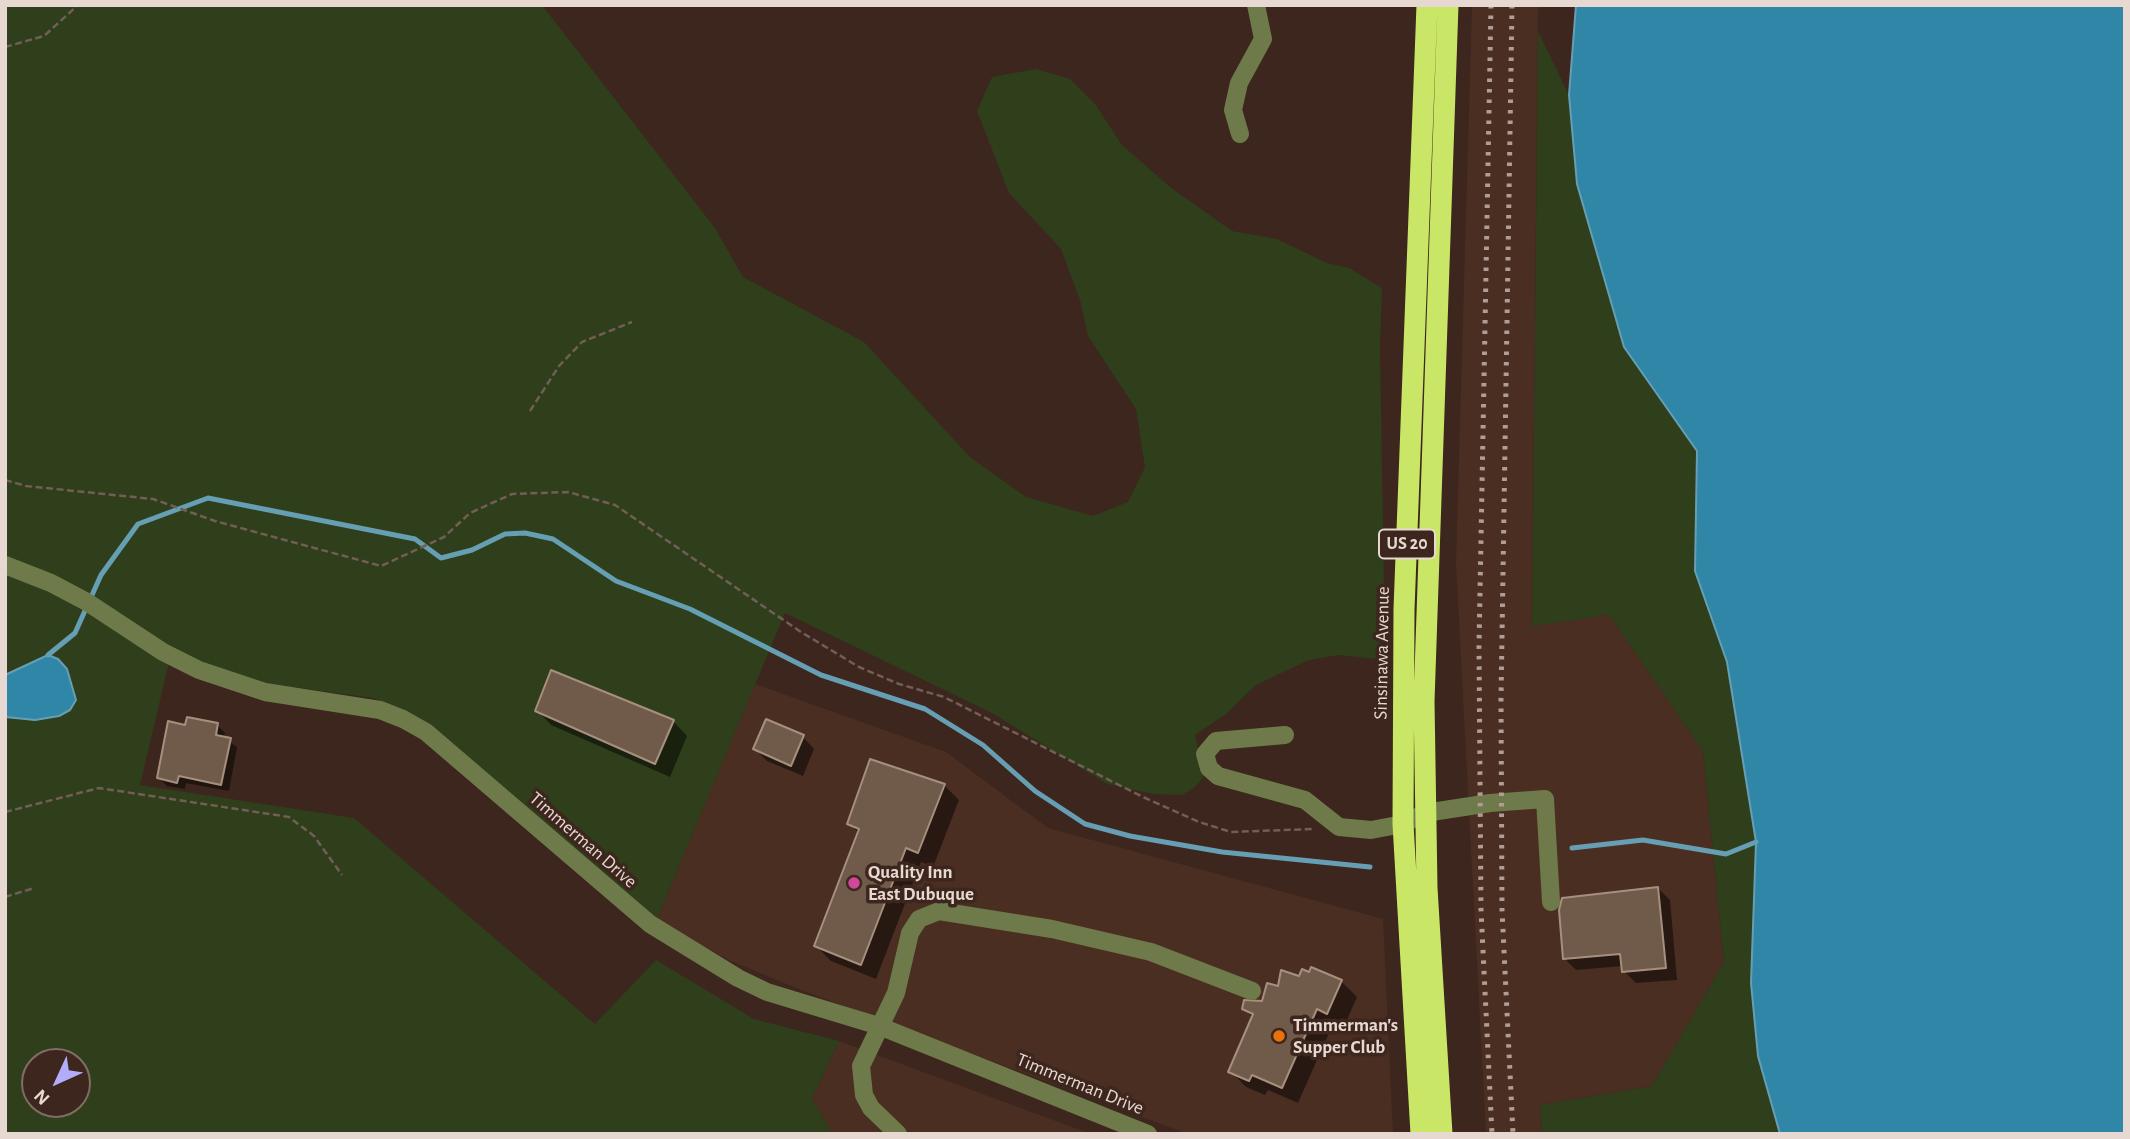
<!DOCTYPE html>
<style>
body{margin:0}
#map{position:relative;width:2130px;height:1139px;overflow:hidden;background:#3c261d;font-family:"Alegreya Sans",sans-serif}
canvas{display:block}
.frame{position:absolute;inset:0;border:7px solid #e7d8d1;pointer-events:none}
.north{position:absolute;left:21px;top:1048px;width:70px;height:70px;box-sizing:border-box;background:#3c261d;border:2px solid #806d65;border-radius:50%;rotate:225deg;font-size:19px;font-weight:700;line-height:28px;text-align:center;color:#e7d8d1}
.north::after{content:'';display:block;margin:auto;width:24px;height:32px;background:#b1adfa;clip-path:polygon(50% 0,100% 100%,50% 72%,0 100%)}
</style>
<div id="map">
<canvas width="2130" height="1139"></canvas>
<div class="frame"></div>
<div class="north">N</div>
</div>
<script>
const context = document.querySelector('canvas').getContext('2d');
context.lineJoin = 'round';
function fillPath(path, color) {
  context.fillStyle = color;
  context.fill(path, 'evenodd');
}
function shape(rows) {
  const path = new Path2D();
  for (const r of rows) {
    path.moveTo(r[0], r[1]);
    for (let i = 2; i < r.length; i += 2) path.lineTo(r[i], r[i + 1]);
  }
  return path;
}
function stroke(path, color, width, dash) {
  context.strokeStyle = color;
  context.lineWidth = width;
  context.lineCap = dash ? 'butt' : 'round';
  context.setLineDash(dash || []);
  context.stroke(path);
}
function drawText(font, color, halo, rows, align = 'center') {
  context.font = font + ' "Alegreya Sans",sans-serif';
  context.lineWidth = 7;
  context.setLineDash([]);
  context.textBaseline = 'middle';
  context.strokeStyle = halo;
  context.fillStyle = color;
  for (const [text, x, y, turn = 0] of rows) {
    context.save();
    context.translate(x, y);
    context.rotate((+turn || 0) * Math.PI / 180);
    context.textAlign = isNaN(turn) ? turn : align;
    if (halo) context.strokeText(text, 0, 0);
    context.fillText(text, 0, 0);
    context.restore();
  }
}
const built = shape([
 [1472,5,1538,5,1532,625,1609,615,1703,751,1724,962,1652,1086,1540,1105,1542,1134,1486,1134,1456,563],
 [755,684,946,752,1048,828,1383,919,1393,1134,1188,1134,801,990,731,961,656,921],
 [839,1041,1091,1134,833,1134,812,1099]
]);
const green = shape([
 [5,5,542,5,715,228,743,277,864,342,970,457,1026,497,1093,516,1128,502,1145,467,1136,409,1088,336,1080,300,1061,249,1009,193,977,111,992,77,1036,69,1070,79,1096,105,1121,144,1170,187,1232,231,1277,239,1327,263,1349,268,1382,288,1380,346,1385,647,1376,659,1339,655,1309,660,1256,685,1226,714,1195,735,1204,776,1195,787,1182,795,1153,794,1107,784,992,713,785,613,656,921,410,714,374,698,269,684,213,667,172,650,140,785,354,818,595,1024,656,960,754,1019,839,1041,812,1099,833,1134,5,1134],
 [35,1062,77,1062,77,1104,35,1104],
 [1538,31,1569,95,1577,184,1624,347,1697,451,1695,571,1727,662,1756,842,1751,983,1758,1056,1780,1134,1542,1134,1540,1105,1652,1086,1724,962,1703,751,1609,615,1532,626]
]);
const water = shape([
 [1576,5,2125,5,2125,1134,1780,1134,1758,1056,1751,983,1756,842,1727,662,1695,571,1697,451,1624,347,1577,184,1569,95,1576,5],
 [48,655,58,659,67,669,76,700,70,710,59,716,35,720,5,717,5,675,48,655]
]);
const shadow = shape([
 [537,710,673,721,687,736,670,777,551,725],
 [217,725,225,733,224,738,237,747,229,791,186,783,185,789,167,786,159,778,187,727],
 [803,737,814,749,803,776,767,761,755,749],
 [944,785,959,800,933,867,921,862,876,979,831,961,816,946,859,833,849,824],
 [1658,888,1670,900,1677,980,1636,983,1624,971,1623,966,1576,970,1564,958],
 [1300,979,1341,981,1357,997,1343,1029,1333,1024,1298,1103,1268,1090,1265,1095,1246,1087,1230,1071,1253,1018,1244,1008,1263,1003,1279,988]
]);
const stream = shape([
 [48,655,75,633,101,575,138,524,208,498,415,539,441,558,472,550,505,534,525,533,553,539,616,581,690,609,821,675,925,709,983,745,1035,791,1085,824,1130,836,1222,852,1370,867],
 [1572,848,1643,840,1726,854,1756,842]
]);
const building = shape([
 [551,670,674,720,655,764,535,711,551,670],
 [187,717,218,723,216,735,231,738,221,785,179,776,177,783,157,778,168,721,185,725,187,717],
 [766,719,804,735,791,766,753,749,766,719],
 [870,759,945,784,918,853,906,848,861,965,814,946,859,829,847,824,870,759],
 [1658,887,1666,968,1622,972,1620,954,1563,959,1559,910,1562,898,1658,887],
 [1311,967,1342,980,1327,1014,1317,1009,1282,1088,1252,1075,1249,1081,1228,1072,1253,1014,1242,1009,1244,1000,1262,1001,1267,983,1278,986,1281,970,1299,976,1302,969,1309,972,1311,967]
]);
const path = shape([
 [5,47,44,36,78,5],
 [530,411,559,366,582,342,632,322],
 [5,480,26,486,153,499,215,521,381,566,444,537,470,513,512,494,568,492,615,505,801,632,859,667,899,684,944,697,1143,797,1199,822,1231,832,1314,829],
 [5,812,99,788,289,817,314,836,342,875],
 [5,897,34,888]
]);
const minor = shape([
 [1240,134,1233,110,1239,83,1263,39,1256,5],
 [5,565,51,583,87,602,163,652,199,670,265,692,380,710,403,719,426,732,650,924,738,978,767,992,879,1026,1148,1134],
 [1285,735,1216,741,1205,754,1209,768,1218,776,1305,800,1339,827,1371,830,1403,824,1425,813,1490,803,1545,799,1551,902],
 [898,1134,871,1108,864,1095,861,1066,896,993,910,933,919,919,939,911,1052,929,1151,952,1252,991]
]);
const highway = shape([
 [1421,1134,1403,824,1404,609,1427,5],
 [1442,1134,1427,888,1424,701,1448,5]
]);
const rail = shape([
 [1491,5,1479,646,1481,910,1492,1134],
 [1512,5,1501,699,1502,910,1513,1134]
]);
const markers = [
 [854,883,7,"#d1479c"],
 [1279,1036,7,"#e8710a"]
];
const shields = [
 [1407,544,56]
];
const shieldNames = [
 ["US 20",1407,544]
];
const streetNames = [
 ["Sinsinawa Avenue",1382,653,-89],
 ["Timmerman Drive",583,840,41],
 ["Timmerman Drive",1080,1084,22]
];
const poiNames = [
 ["Quality Inn",868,872],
 ["East Dubuque",868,894],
 ["Timmerman's",1293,1025],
 ["Supper Club",1293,1047]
];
fillPath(built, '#4b2e22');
fillPath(green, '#2f3e1b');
fillPath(water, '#2f86a7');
stroke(water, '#669fb4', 2);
fillPath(shadow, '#0007');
stroke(stream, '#669fb4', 5);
fillPath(building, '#705b4b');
stroke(building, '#a78f7e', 2);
stroke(path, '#725e56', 2.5, [7, 3.5]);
stroke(minor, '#6e7a4a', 18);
stroke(highway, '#cae667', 21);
stroke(rail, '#af9d96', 5, [3.5, 7]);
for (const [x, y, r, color] of markers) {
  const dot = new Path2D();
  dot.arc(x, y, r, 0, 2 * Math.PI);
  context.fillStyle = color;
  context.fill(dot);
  stroke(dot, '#3c261d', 2.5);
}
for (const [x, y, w] of shields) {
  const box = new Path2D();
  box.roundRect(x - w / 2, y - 14.5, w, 29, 5);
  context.fillStyle = '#3c261d';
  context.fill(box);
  stroke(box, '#e7d8d1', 2);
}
drawText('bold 18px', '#e7d8d1', null, shieldNames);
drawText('19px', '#e7d8d1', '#3c261d', streetNames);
drawText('bold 19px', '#e7d8d1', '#3c261d', poiNames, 'left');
</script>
